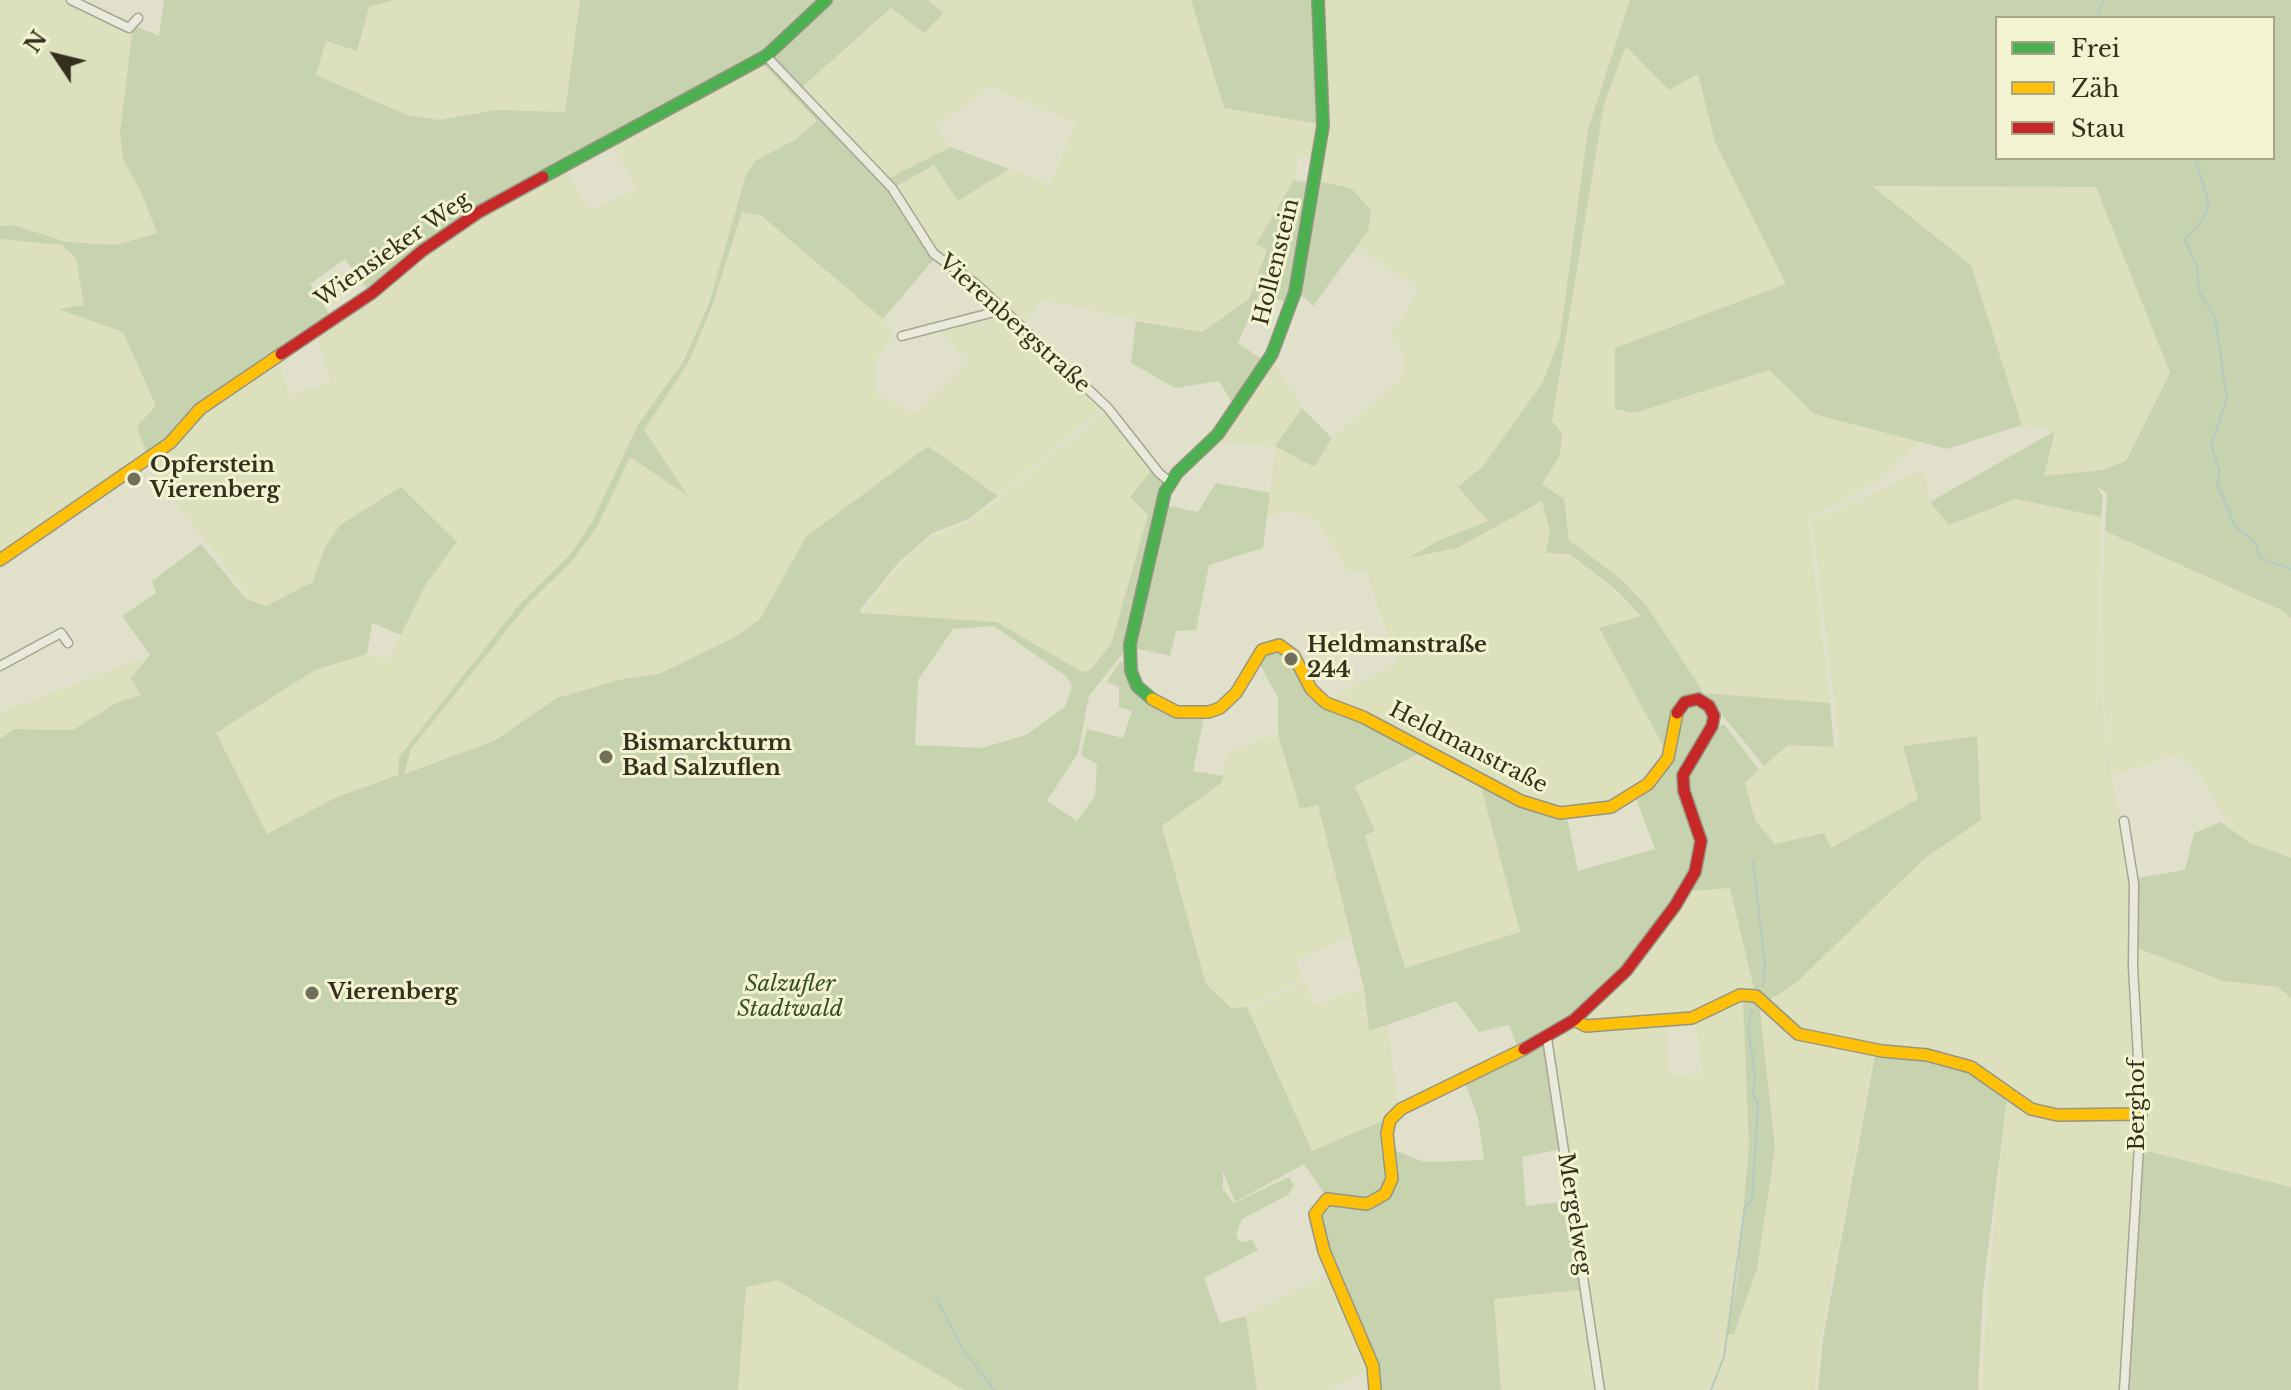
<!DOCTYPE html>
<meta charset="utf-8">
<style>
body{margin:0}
#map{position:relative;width:2291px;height:1390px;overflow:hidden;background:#e1e1cb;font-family:"Libre Baskerville",serif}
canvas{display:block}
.legend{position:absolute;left:1995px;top:16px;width:280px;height:144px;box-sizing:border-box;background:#f2f3d0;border:2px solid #a6a588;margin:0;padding:10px 14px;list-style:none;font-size:24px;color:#34301d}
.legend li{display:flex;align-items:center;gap:16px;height:40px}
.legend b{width:40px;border:2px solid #a6a588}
.north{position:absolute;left:16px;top:16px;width:80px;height:80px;-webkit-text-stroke:6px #f2f3d0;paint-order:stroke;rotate:305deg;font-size:22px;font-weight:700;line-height:32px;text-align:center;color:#34301d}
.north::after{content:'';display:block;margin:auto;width:28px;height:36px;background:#34301d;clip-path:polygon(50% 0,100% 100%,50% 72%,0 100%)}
</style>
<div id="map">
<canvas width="2291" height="1390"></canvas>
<ul class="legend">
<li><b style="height:10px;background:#4caf50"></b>Frei</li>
<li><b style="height:10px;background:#ffc107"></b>Zäh</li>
<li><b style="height:10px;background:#c62828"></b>Stau</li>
</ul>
<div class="north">N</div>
</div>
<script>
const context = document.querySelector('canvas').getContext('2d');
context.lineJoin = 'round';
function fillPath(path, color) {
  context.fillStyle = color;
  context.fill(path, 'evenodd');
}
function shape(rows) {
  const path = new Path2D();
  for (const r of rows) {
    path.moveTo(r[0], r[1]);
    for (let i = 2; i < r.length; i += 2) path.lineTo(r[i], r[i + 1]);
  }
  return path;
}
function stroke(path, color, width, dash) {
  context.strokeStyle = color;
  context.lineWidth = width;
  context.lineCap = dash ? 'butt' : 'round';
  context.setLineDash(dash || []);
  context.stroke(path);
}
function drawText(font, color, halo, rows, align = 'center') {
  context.font = font + ' "Libre Baskerville",serif';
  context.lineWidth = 6;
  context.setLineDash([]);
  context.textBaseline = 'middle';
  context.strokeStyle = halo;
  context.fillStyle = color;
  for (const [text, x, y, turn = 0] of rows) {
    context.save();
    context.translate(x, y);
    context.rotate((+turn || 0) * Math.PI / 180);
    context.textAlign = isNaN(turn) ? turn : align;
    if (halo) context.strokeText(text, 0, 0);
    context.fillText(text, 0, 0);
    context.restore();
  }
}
const farmland = shape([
 [0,0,66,0,132,36,120,133,123,159,142,193,157,233,117,245,67,242,13,225,0,226],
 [394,0,580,0,565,112,496,110,440,120,407,115,316,75,326,41,357,51,369,7],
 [928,0,1191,0,1224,108,1319,124,1314,158,1298,156,1294,180,1257,243,1267,250,1249,299,1202,332,1041,300,1023,327,936,253,894,187,934,165,958,201,1009,169,1050,184,1076,123,990,86,937,127,951,147,889,178,802,87,892,8,943,13],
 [1321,0,1630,0,1588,129,1560,337,1543,382,1483,466,1458,487,1489,521,1438,541,1411,557,1457,548,1542,501,1551,532,1642,617,1600,629,1666,751,1644,781,1609,803,1577,810,1541,805,1327,700,1398,664,1366,571,1349,572,1319,522,1295,512,1268,515,1275,446,1215,442,1272,357,1302,408,1276,446,1314,467,1332,438,1402,378,1402,349,1390,337,1419,289,1356,247,1368,231,1371,210,1351,188,1321,182,1327,127],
 [1626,46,1698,74,1715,142,1787,284,1615,348,1635,413,1769,370,1814,414,1918,441,1889,474,1808,519,1830,703,1704,693,1646,605,1622,580,1569,540,1564,499,1541,484,1560,455,1562,433,1552,421,1604,104],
 [762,63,817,121,746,175,726,251,695,336,593,520,570,555,518,606,399,757,399,775,337,797,267,835,215,733,315,670,367,654,389,660,426,584,457,542,401,487,324,549,313,582,266,606,253,602,146,464,200,412,277,360,290,395,331,382,315,332,481,215,564,168,590,211,637,189,611,144],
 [1871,186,2097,187,2170,373,2125,461,2102,470,2044,476,2055,431,2022,425,1971,265],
 [742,212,762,216,779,229,883,319,895,335,875,360,875,393,915,414,969,362,941,332,1004,316,1104,407,998,496,928,446,806,537,760,619,735,637,659,674,623,679,557,698,494,741,403,774,411,749,526,606,573,560,598,525,630,456,686,493,643,430,688,363,731,251],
 [6,238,62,245,76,258,85,305,60,309,123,332,156,406,147,456,0,557,0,239],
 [1106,411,1153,469,1148,515,1111,644,1092,669,1082,672,997,622,861,614,900,565,933,536,970,522],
 [1924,469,1930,502,1949,525,2016,499,2101,517,2097,664,2114,792,2129,847,2138,1110,2058,1111,2032,1105,1973,1065,1800,1032,1768,1001,1797,981,1925,858,1981,820,1918,799,1831,849,1823,833,1775,844,1755,820,1745,783,1788,745,1840,747,1812,521],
 [2105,531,2291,614,2291,863,2262,853,2231,829,2198,772,2175,754,2113,776,2099,664],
 [150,655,142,695,116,703,73,730,14,729,0,739,0,713],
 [1278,734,1300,809,1318,804,1352,936,1296,960,1303,978,1247,1007,1231,1008,1206,984,1162,826,1220,784,1227,753],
 [1422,752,1480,784,1520,932,1405,968,1365,834,1375,831,1355,786],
 [1730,887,1755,993,1692,1016,1587,1024,1582,1017,1689,891],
 [2137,898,2222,941,2222,976,2278,987,2291,998,2291,1187,2143,1150],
 [1305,982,1314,1005,1364,988,1369,1031,1388,1026,1398,1108,1387,1119,1312,1151,1265,1052,1249,1010],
 [1740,997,1760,1002,1786,1028,1874,1054,1821,1339,1815,1390,1602,1390,1550,1040,1572,1025,1666,1023,1670,1075,1703,1074,1695,1020],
 [2007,1098,2028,1113,2138,1116,2121,1390,1982,1390,1987,1295],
 [1331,1274,1371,1366,1331,1390,1257,1390,1246,1316],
 [778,1280,964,1390,738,1390,746,1287],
 [1580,1290,1597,1390,1501,1390,1493,1299]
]);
const green = shape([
 [164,0,394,0,369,7,357,51,326,41,316,75,407,115,440,120,496,110,565,112,580,0,821,0,764,55,479,210,369,292,345,259,310,284,331,316,147,456,137,426,156,406,123,332,58,309,84,305,76,258,62,245,0,239,0,226,13,225,67,242,116,245,157,233,142,194,123,159,120,133,133,25,159,36],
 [831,0,928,0,944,13,924,33,891,8,802,87,889,178,951,147,1009,169,958,201,934,165,895,187,935,258,883,319,762,216,742,212,713,304,688,363,644,430,688,496,630,457,598,525,573,560,526,606,411,749,404,774,494,741,557,698,623,679,659,674,735,637,760,619,806,537,928,446,998,496,968,519,932,533,898,563,860,610,861,613,997,622,1082,672,1091,669,1111,644,1148,515,1130,497,1153,469,1165,484,1123,653,1089,696,1078,753,1047,801,1077,821,1095,796,1097,764,1081,755,1087,729,1123,738,1132,711,1119,707,1119,687,1106,682,1120,662,1126,662,1128,672,1176,716,1204,717,1193,771,1224,776,1220,784,1162,826,1206,984,1231,1008,1247,1007,1312,1151,1387,1119,1389,1179,1382,1193,1367,1201,1326,1196,1304,1164,1235,1202,1223,1171,1223,1189,1234,1203,1289,1177,1294,1186,1288,1195,1242,1219,1236,1235,1240,1242,1252,1240,1258,1250,1204,1278,1220,1323,1246,1316,1257,1390,964,1390,778,1280,746,1287,738,1390,0,1390,0,739,14,729,73,730,116,703,141,695,131,678,150,655,122,616,156,593,152,581,201,544,246,599,266,606,313,582,324,549,340,525,401,487,457,542,426,584,401,635,372,623,367,654,315,670,216,733,267,834,337,797,398,775,399,757,518,606,570,555,593,520,638,425,684,360,709,303,746,175,755,161,796,139,817,121,762,63],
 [994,626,1067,677,1072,686,1065,707,1026,735,982,748,915,745,918,680,953,629],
 [1191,0,1314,0,1319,124,1224,108],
 [1630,0,2291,0,2291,618,2281,610,2105,531,2107,493,2096,486,2103,496,2101,517,2016,499,1949,525,1930,502,2055,431,2044,476,2102,470,2126,461,2170,373,2096,187,1872,186,1971,265,2022,425,1947,449,1814,414,1769,370,1635,413,1615,409,1615,348,1786,284,1715,142,1698,74,1669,90,1626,46,1604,104,1552,421,1562,433,1560,455,1542,484,1564,499,1569,540,1622,580,1646,605,1704,693,1830,703,1834,747,1788,745,1764,766,1704,693,1693,692,1682,699,1666,751,1599,628,1641,616,1615,589,1570,554,1546,553,1550,532,1542,501,1457,548,1408,558,1438,541,1488,521,1458,487,1483,466,1543,382,1560,337,1588,129],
 [1997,18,2273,18,2273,158,1997,158],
 [1294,180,1312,183,1288,303,1260,293,1238,343,1264,361,1234,406,1219,381,1175,388,1131,363,1136,321,1202,332,1249,299,1267,250,1256,244],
 [1321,182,1351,188,1371,210,1368,231,1313,306,1298,292],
 [1302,408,1332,438,1314,467,1275,446],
 [1216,483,1270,493,1263,548,1209,565,1196,630,1176,631,1170,656,1134,648,1165,505,1198,512],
 [1273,648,1291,658,1309,691,1422,752,1355,786,1375,831,1365,835,1405,968,1520,932,1480,784,1567,818,1578,871,1655,849,1637,801,1665,771,1679,715,1686,706,1697,703,1706,709,1708,726,1684,762,1697,841,1692,871,1649,937,1599,994,1553,1030,1518,1048,1509,1025,1479,1032,1456,1001,1369,1031,1364,988,1318,805,1300,809,1278,734,1278,698,1258,661],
 [1724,724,1759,770,1745,783,1755,820,1775,844,1824,833,1831,848,1918,799,1903,746,1977,736,1981,820,1925,858,1797,982,1768,1001,1755,993,1730,888,1689,891,1704,841,1685,790,1687,776,1716,727],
 [2221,822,2250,843,2291,858,2291,998,2278,987,2224,981,2137,948,2138,878,2185,870,2194,833],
 [1743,999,1759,1003,1775,1148,1757,1269,1734,1334,1726,1335,1737,1282,1749,1145],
 [1544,1043,1561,1149,1522,1157,1526,1206,1567,1201,1580,1290,1494,1299,1501,1390,1377,1390,1317,1214,1330,1202,1366,1207,1387,1195,1392,1149,1424,1162,1484,1160,1478,1118,1465,1082],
 [1875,1055,1929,1059,1969,1071,2007,1098,1983,1290,1978,1390,1818,1390,1823,1339],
 [2143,1150,2291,1187,2291,1390,2128,1390]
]);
const stream = shape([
 [2097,18,2103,0],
 [2195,158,2209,203,2203,219,2185,240,2197,267,2199,292,2215,317,2227,398,2211,445,2220,472,2217,483,2235,526,2256,544,2260,558,2291,569],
 [1753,861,1765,964,1763,986],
 [935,1296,962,1348,995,1390],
 [1711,1390,1724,1357,1745,1206,1752,1201,1758,1105,1753,1094,1755,1076,1748,1027,1752,1011]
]);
const street = shape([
 [71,0,129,28,138,18],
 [766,56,892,188,934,254,976,284,1108,408,1159,473,1170,482],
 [902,336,1002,310],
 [0,666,61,633,68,643],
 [1547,1038,1600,1390],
 [2124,1390,2141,1114,2133,966,2134,884,2124,821]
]);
const fast = shape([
 [543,177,766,56,826,0],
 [1152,699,1137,686,1131,671,1130,644,1165,492,1177,473,1218,434,1272,354,1295,292,1323,126,1318,0]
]);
const slow = shape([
 [0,560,170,443,200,409,281,354],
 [1152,699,1177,712,1209,712,1220,708,1236,693,1262,650,1279,645,1294,656,1311,689,1326,703,1363,717,1521,801,1560,813,1611,807,1648,784,1668,758,1677,713],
 [1574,1020,1586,1026,1692,1018,1740,995,1756,996,1798,1034,1882,1051,1927,1055,1971,1067,2031,1109,2057,1115,2141,1114],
 [1375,1390,1373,1366,1324,1251,1315,1214,1327,1199,1367,1204,1385,1194,1392,1179,1387,1133,1390,1120,1401,1109,1524,1049]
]);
const jam = shape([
 [281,354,372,293,422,251,479,212,543,177],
 [1524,1049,1574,1020,1626,971,1675,906,1695,872,1701,841,1684,791,1683,775,1712,726,1714,716,1709,706,1698,699,1685,702,1677,713]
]);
const markers = [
 [134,479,8,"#716e5a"],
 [1291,659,8,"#716e5a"],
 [606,757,8,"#716e5a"],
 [312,993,8,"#716e5a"]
];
const streetNames = [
 ["Wiensieker Weg",393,250,-35],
 ["Hollenstein",1277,262,-76],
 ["Vierenbergstraße",1014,324,42],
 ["Heldmanstraße",1468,748,27],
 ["Berghof",2138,1105,-90],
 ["Mergelweg",1574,1214,81]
];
const poiNames = [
 ["Opferstein",150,466],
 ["Vierenberg",150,491],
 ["Heldmanstraße",1307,646],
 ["244",1307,671],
 ["Bismarckturm",622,744],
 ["Bad Salzuflen",622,769],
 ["Vierenberg",328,993]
];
const parkNames = [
 ["Salzufler",790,985],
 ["Stadtwald",790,1010]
];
fillPath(farmland, '#dce0bc');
fillPath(green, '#c7d3ae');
stroke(stream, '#b6c8c2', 2);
stroke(street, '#a6a594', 11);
stroke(fast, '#969584', 14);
stroke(slow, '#969584', 14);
stroke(jam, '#969584', 14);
stroke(street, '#eaeadc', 8);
stroke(fast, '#4caf50', 11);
stroke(slow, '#ffc107', 11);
stroke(jam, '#c62828', 11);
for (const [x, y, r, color] of markers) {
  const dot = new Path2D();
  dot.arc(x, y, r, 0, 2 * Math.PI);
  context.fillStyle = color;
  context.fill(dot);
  stroke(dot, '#f2f3d0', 3);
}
drawText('22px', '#34301d', '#f2f3d0', streetNames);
drawText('bold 22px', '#34301d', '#f2f3d0', poiNames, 'left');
drawText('italic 22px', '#374f25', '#f2f3d0', parkNames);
</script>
